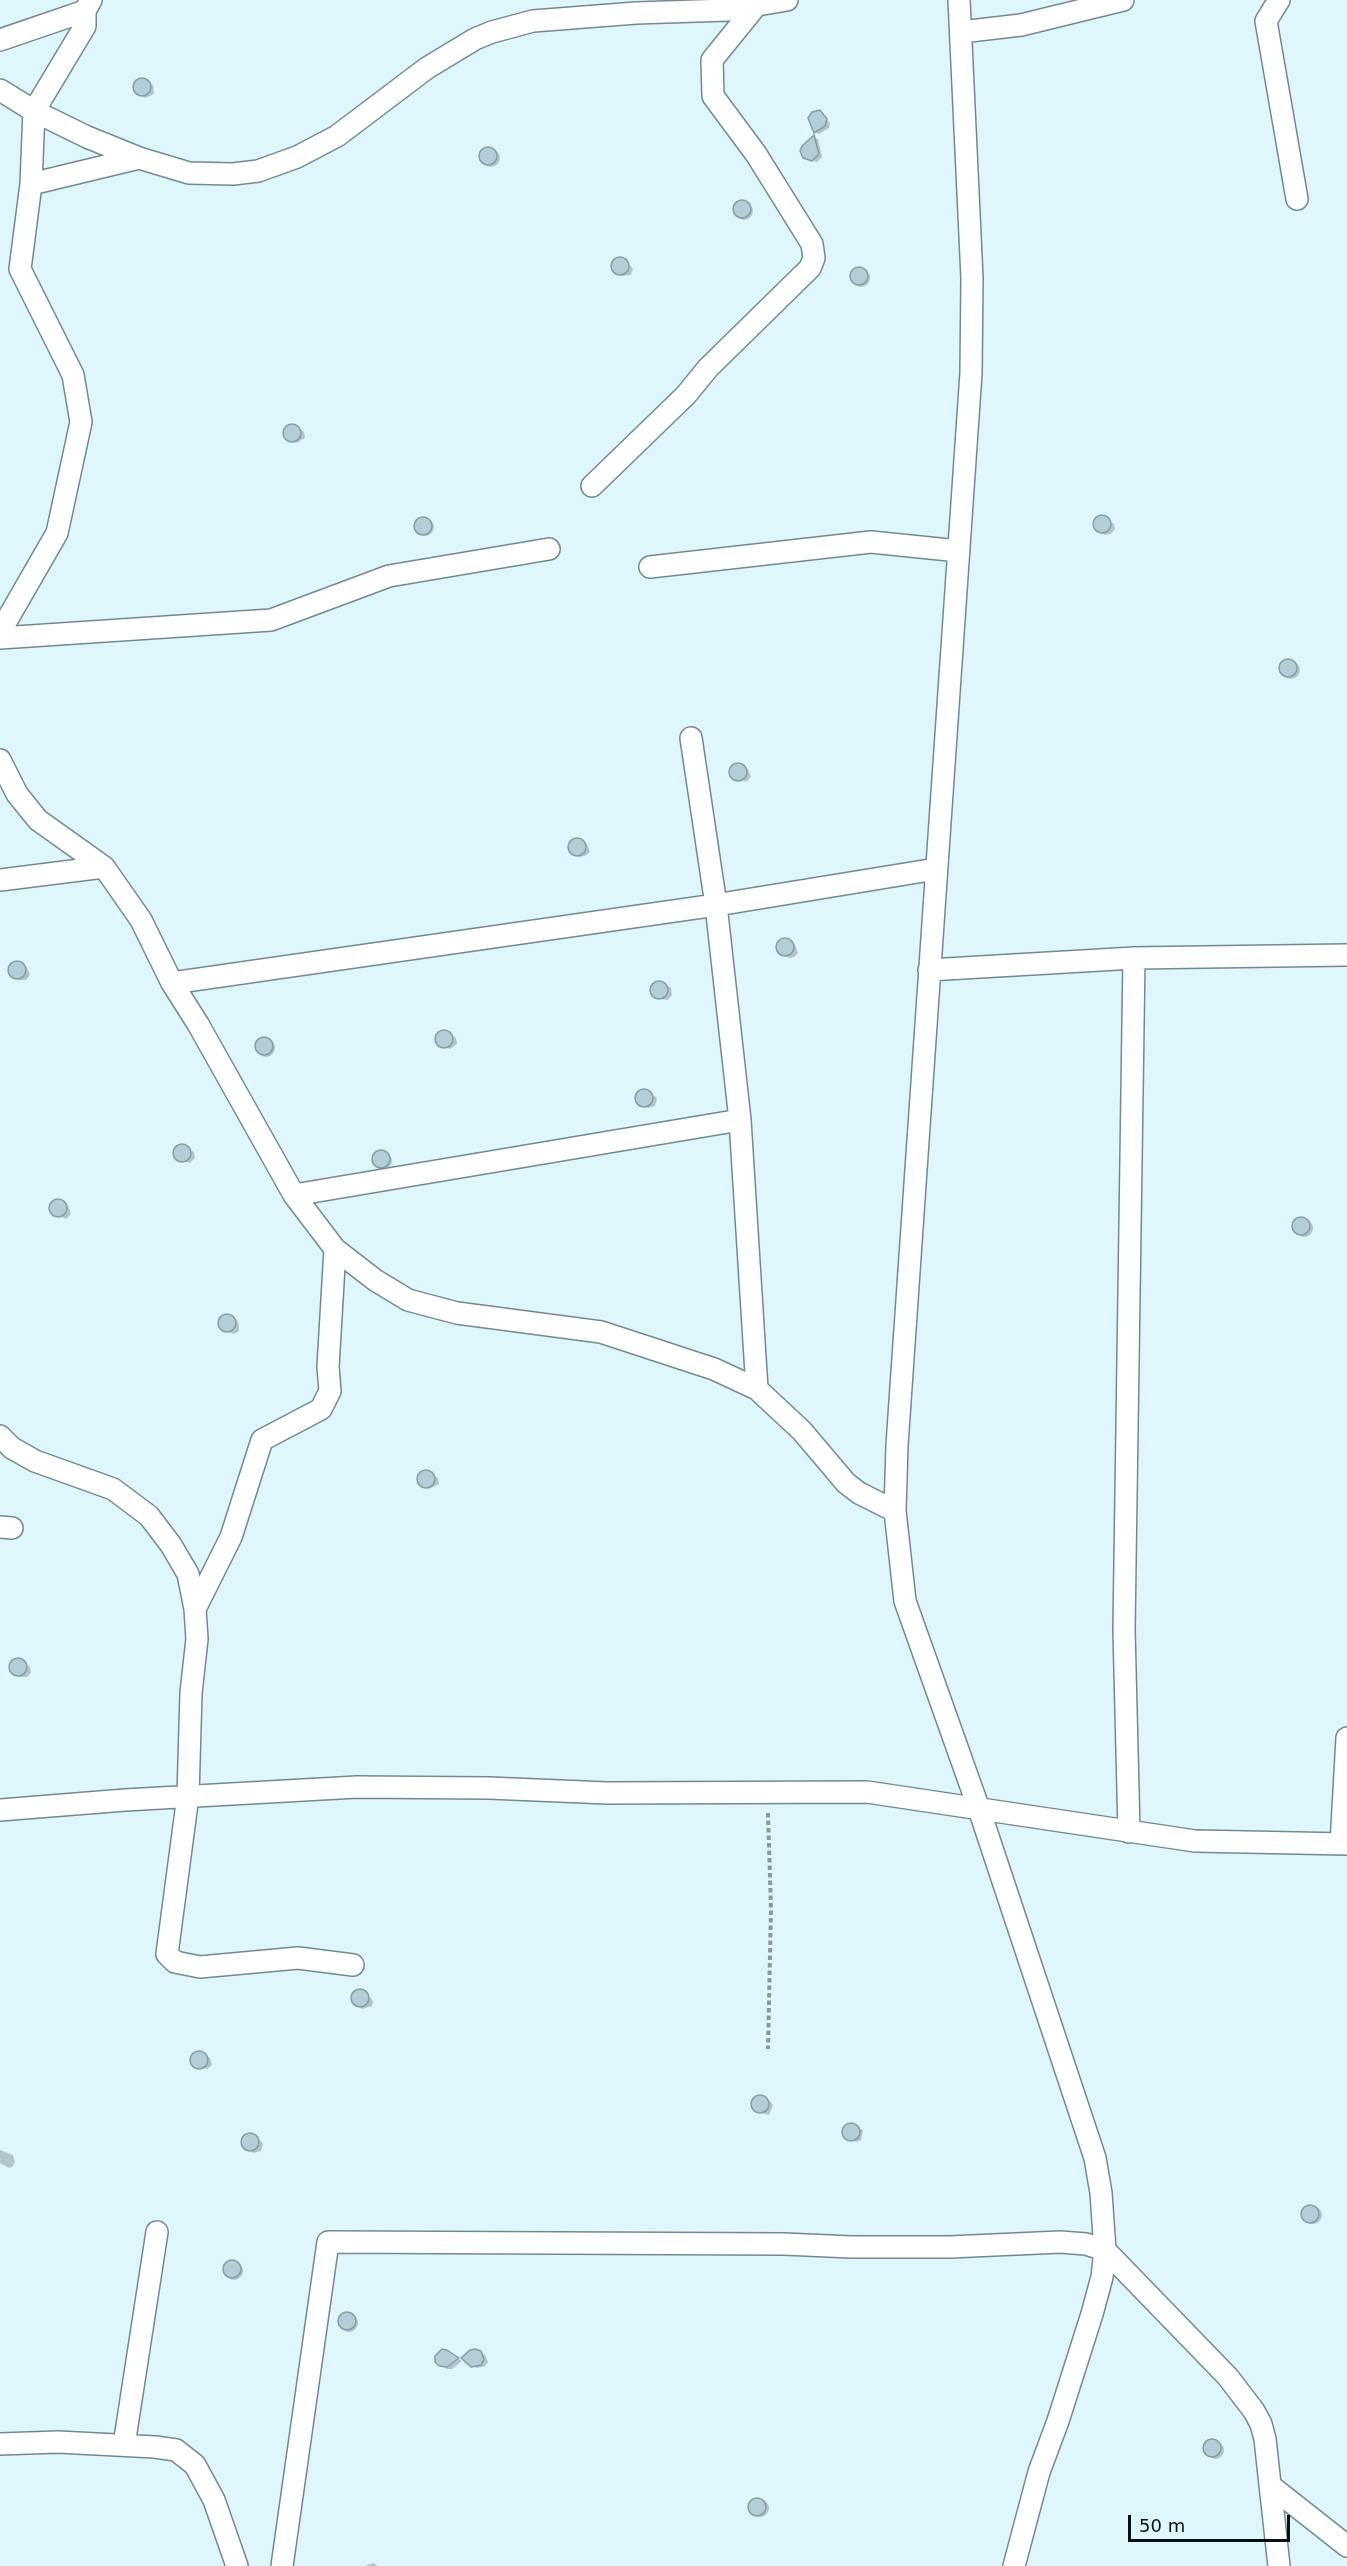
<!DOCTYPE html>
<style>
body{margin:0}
#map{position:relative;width:1347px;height:2566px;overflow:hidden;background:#e0f6fd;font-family:"DejaVu Sans",sans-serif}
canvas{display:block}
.scale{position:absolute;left:1128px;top:2515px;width:162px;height:27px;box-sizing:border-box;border:3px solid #060f11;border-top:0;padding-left:8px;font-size:18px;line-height:21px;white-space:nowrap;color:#060f11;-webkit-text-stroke:4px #e0f6fd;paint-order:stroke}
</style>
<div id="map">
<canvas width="1347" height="2566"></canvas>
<div class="scale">50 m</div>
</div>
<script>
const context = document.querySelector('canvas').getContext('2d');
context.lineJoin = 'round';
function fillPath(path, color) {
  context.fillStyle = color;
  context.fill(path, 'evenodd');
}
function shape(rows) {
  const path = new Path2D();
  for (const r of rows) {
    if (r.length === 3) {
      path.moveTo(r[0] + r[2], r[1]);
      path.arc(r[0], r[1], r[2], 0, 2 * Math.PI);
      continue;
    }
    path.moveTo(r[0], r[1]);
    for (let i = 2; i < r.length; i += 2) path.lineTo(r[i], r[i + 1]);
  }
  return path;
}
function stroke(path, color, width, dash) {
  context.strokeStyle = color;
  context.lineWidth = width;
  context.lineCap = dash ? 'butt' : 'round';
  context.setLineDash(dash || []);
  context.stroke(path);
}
const shadow = shape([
 [143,79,153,85,154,93,152,95,145,98,136,92,134,87,137,81],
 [819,112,830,123,829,128,819,134,815,132],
 [814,137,818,139,822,157,817,162,804,157],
 [491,158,9],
 [744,211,9],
 [624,258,633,269,631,275,621,276,613,269,616,260],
 [861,278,9],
 [294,425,304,432,305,438,296,443,287,438,285,432,288,427],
 [1100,517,1114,524,1115,529,1111,534,1104,535,1094,526,1096,518],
 [425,527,9],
 [1291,670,9],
 [737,764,748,769,751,777,746,782,731,774,732,767],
 [575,839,587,844,590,852,585,856,579,857,570,849,571,842],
 [784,939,795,944,798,953,794,957,789,958,779,952,779,942],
 [15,963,27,967,30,975,26,980,18,980,13,978,10,970],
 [661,982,671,988,672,995,668,1000,660,999,652,992,655,983],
 [446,1031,456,1038,457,1044,450,1049,439,1045,437,1039,440,1032],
 [266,1048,9],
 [640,1091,648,1091,657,1098,655,1106,648,1108,638,1102,636,1096],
 [181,1145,194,1152,195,1158,190,1163,179,1159,174,1154,176,1148],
 [383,1161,9],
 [58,1201,68,1205,71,1214,66,1219,53,1213,51,1207],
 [1304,1228,9],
 [226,1315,237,1320,239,1325,239,1331,234,1334,223,1330,218,1323],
 [425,1471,438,1478,439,1484,429,1489,420,1483,418,1477],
 [17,1659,30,1667,31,1673,27,1677,19,1677,11,1670,12,1663],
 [364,1991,373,2001,372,2006,362,2009,353,2001,353,1996,356,1992],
 [200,2052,210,2058,212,2065,207,2069,196,2067,191,2058,194,2053],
 [761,2096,770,2101,773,2105,769,2115,761,2113,753,2107,754,2099],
 [850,2124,863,2130,861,2140,857,2142,845,2137,845,2127],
 [248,2135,258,2138,263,2144,261,2151,253,2153,243,2143,245,2136],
 [0,2150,13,2155,15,2162,13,2166,9,2168,0,2163],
 [1313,2215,9],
 [234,2271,9],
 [349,2323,9],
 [442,2351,462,2361,452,2369,447,2369,438,2364],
 [480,2352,485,2355,488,2362,485,2366,477,2368,472,2366],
 [1215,2450,9],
 [760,2508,9],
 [373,2563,378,2566,365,2566]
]);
const building = shape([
 [142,87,9],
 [820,110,827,119,825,126,814,133,808,118,812,112,820,110],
 [814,135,819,154,812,161,803,158,800,151,802,146,814,135],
 [488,156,9],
 [742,209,9],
 [620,266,9],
 [859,276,9],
 [292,433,9],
 [1102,524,9],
 [423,526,9],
 [1288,668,9],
 [738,772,9],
 [577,847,9],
 [785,947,9],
 [17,970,9],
 [659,990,9],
 [444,1039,9],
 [264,1046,9],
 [644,1098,9],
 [182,1153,9],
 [381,1159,9],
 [58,1208,9],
 [1301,1226,9],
 [227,1323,9],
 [426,1479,9],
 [18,1667,9],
 [360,1998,9],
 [199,2060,9],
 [760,2104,9],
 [851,2132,9],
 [250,2142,9],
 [1310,2214,9],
 [232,2269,9],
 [347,2321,9],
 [442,2349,447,2350,459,2358,447,2367,439,2366,435,2362,435,2356,442,2349],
 [475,2349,481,2351,484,2359,481,2365,471,2367,461,2358,470,2350,475,2349],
 [1212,2448,9],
 [757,2507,9]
]);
const path = shape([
 [768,1813,771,1909,768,2049]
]);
const minor = shape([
 [959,0,972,278,971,373,897,1445,895,1511,905,1601,979,1809,1095,2158,1101,2193,1105,2250,1102,2277,1092,2314,1058,2421,1039,2472,1014,2566],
 [1279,0,1266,21,1297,199],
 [961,32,1021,25,1123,0],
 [0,40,85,11],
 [0,90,34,111,87,137,139,158,189,173,233,174,258,171,297,157,337,136,427,68,475,39,492,32,533,21,636,13,728,10,787,0],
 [31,184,139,158],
 [592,486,686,395,708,368,810,268,814,258,812,244,756,154,713,96,712,60,755,7],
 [650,567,871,542,959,551],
 [0,632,57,533,81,422,73,375,20,269,31,184,34,111,85,26,85,11,91,0],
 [0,638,271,620,389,576,549,549],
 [691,738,716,905,740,1120,757,1389],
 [0,760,17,794,38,820,104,867,141,920,172,983,198,1024,294,1195,335,1249,375,1280,408,1300,457,1313,601,1332,714,1369,757,1389,802,1431,846,1483,859,1493,895,1511],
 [0,880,104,867],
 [929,970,1134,958,1347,955],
 [172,983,716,905,936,869],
 [294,1195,740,1120],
 [0,1436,12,1448,35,1461,113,1489,149,1516,171,1545,188,1574,195,1609,197,1639,191,1693,188,1796,167,1954,175,1962,200,1967,298,1958,353,1965],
 [0,1527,12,1528],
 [195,1609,231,1537,262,1440,321,1409,330,1391,328,1367,335,1249],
 [0,1810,125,1800,357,1787,489,1788,607,1793,867,1792,1195,1841,1347,1844],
 [1129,1832,1124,1629,1134,958],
 [1341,1844,1347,1738],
 [0,2444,58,2442,155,2447,176,2450,195,2465,214,2500,237,2566],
 [124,2445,157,2232],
 [1272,2487,1347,2546],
 [282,2566,328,2242,784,2244,851,2247,950,2247,1060,2242,1086,2244,1105,2250,1228,2377,1254,2411,1261,2424,1265,2439,1279,2566]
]);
fillPath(shadow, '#0003');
fillPath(building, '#b4ced7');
stroke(building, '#859ea6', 1.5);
stroke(minor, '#718a92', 24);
stroke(path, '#88999e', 4, [4.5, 3]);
stroke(minor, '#fff', 21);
</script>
